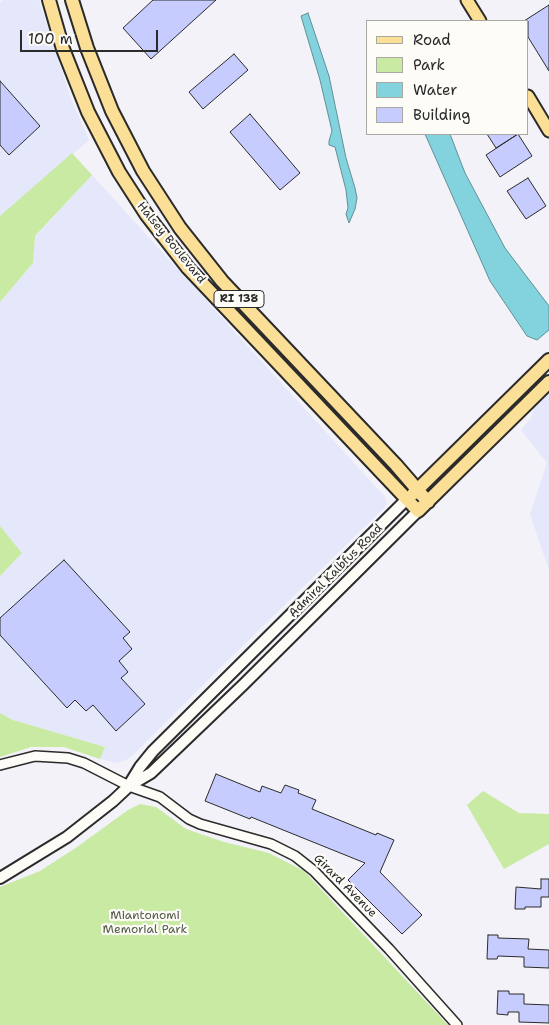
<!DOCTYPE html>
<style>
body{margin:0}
#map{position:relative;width:549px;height:1025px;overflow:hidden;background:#f2f2f8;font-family:"Shantell Sans",sans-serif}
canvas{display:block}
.legend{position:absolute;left:366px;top:20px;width:162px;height:115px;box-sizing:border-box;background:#fdfcf7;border:1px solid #a9a8a5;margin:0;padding:6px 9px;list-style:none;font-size:15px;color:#2b2b2b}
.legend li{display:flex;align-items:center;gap:10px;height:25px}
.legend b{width:25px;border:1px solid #a9a8a5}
.scale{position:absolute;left:20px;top:30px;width:138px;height:22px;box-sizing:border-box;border:2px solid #2b2b2b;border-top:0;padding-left:6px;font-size:15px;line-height:18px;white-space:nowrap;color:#2b2b2b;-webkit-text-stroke:4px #fdfcf7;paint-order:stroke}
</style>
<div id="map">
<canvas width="549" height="1025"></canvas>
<ul class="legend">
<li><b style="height:6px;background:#fbdf96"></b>Road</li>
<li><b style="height:14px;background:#c8eaa3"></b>Park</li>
<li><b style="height:14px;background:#83d3de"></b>Water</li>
<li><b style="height:14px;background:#c7ccfe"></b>Building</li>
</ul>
<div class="scale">100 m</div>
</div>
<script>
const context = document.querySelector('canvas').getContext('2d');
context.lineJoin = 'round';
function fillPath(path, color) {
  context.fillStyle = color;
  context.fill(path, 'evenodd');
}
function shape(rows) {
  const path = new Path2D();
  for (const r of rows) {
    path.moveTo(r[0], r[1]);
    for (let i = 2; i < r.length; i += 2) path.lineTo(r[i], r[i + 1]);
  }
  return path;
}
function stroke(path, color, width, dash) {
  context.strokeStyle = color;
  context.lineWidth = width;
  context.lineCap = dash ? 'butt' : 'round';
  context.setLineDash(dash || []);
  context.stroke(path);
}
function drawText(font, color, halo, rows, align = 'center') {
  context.font = font + ' "Shantell Sans",sans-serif';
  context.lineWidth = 4.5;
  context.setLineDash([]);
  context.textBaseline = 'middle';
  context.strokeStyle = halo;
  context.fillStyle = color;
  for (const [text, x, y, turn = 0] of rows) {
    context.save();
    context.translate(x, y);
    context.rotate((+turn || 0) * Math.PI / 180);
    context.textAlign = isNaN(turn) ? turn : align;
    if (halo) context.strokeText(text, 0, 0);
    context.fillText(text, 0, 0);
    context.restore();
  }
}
const built = shape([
 [3,0,39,0,70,96,89,140,0,216,0,3],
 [92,175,385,497,387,503,384,508,230,658,133,755,126,760,117,763,100,759,105,747,13,720,0,713,0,576,22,553,0,526,0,302,33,263,35,237],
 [549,393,549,570,530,514,547,463,521,430,531,418,534,408]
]);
const green = shape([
 [72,153,92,175,35,236,33,263,0,302,0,216],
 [0,526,22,553,0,576],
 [0,713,13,720,105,747,100,759,64,747,31,747,0,757],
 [483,791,519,813,549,814,549,844,504,869,467,805],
 [140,804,156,807,186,829,224,842,269,853,304,871,448,1025,0,1025,0,887,40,871,77,847,128,810]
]);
const water = shape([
 [308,13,329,76,346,158,355,188,357,198,355,209,349,223,346,214,348,208,346,190,335,147,329,145,329,141,332,131,320,80,301,16,308,13],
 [425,134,450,134,465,173,505,248,549,306,549,330,537,340,527,336,490,281,425,134]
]);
const building = shape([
 [153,0,216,0,151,59,123,28,153,0],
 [549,5,549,71,528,37,528,21,524,21,549,5],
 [234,54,248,70,203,109,189,92,234,54],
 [0,81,40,126,9,155,0,145,0,81],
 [250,114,300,173,280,190,230,132,250,114],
 [487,134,518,134,496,148,487,134],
 [518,134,532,156,500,177,486,155,518,134],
 [528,178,546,206,526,219,507,191,528,178],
 [64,560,130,632,123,638,132,649,119,661,128,672,121,678,145,704,116,731,93,705,86,711,75,700,67,708,0,635,0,618,64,560],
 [216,774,260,792,262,786,281,793,285,785,299,790,298,793,316,800,312,809,376,835,377,833,394,840,380,872,422,915,402,934,348,880,365,863,251,817,250,819,205,801,216,774],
 [541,879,549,879,549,897,541,897,541,907,525,907,525,909,515,909,516,887,541,889,541,879],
 [488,935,498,935,498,938,529,939,528,949,549,950,549,968,524,967,524,957,498,956,497,959,487,959,488,935],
 [498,991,509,991,509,994,524,994,524,1004,549,1005,549,1023,519,1022,519,1012,508,1012,508,1015,497,1014,498,991]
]);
const tertiary = shape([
 [0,765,35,756,68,758,84,763,129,786,160,797,189,819,200,824,271,844,295,856,314,871,389,949,457,1025]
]);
const secondary = shape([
 [129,785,140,767,153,751,407,499],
 [0,878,67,837,113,801,129,786,151,773,243,685,418,511]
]);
const primary = shape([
 [467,0,480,21],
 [528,96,549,131]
]);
const trunk = shape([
 [49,0,63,49,88,112,119,172,146,214,188,268,418,511,549,382],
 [72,0,87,48,112,111,143,171,180,228,222,281,396,465,428,502],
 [413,494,549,360]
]);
const shields = [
 [239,299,50]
];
const shieldNames = [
 ["RI 138",239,299]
];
const streetNames = [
 ["Halsey Boulevard",171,243,51],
 ["Admiral Kalbfus Road",336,571,-45],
 ["Girard Avenue",345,886,45]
];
const parkNames = [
 ["Miantonomi",145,916],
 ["Memorial Park",145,930]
];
fillPath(built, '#e5e7fa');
fillPath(green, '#c8eaa3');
fillPath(water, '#83d3de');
stroke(water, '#609096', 1);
fillPath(building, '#c7ccfe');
stroke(building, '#2b2b2b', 1);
stroke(tertiary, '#2b2b2b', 12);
stroke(secondary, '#2b2b2b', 14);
stroke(primary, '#2b2b2b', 15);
stroke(trunk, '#2b2b2b', 16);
stroke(tertiary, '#fdfcf7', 9);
stroke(secondary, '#fdfcf7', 10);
stroke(primary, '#fbdf96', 11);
stroke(trunk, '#fbdf96', 12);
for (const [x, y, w] of shields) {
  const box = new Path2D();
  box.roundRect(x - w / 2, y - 8.5, w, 17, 4);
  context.fillStyle = '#fdfcf7';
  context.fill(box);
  stroke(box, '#2b2b2b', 1);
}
drawText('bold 11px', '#2b2b2b', null, shieldNames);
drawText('12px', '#2b2b2b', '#fdfcf7', streetNames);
drawText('12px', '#525b49', '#fdfcf7', parkNames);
</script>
